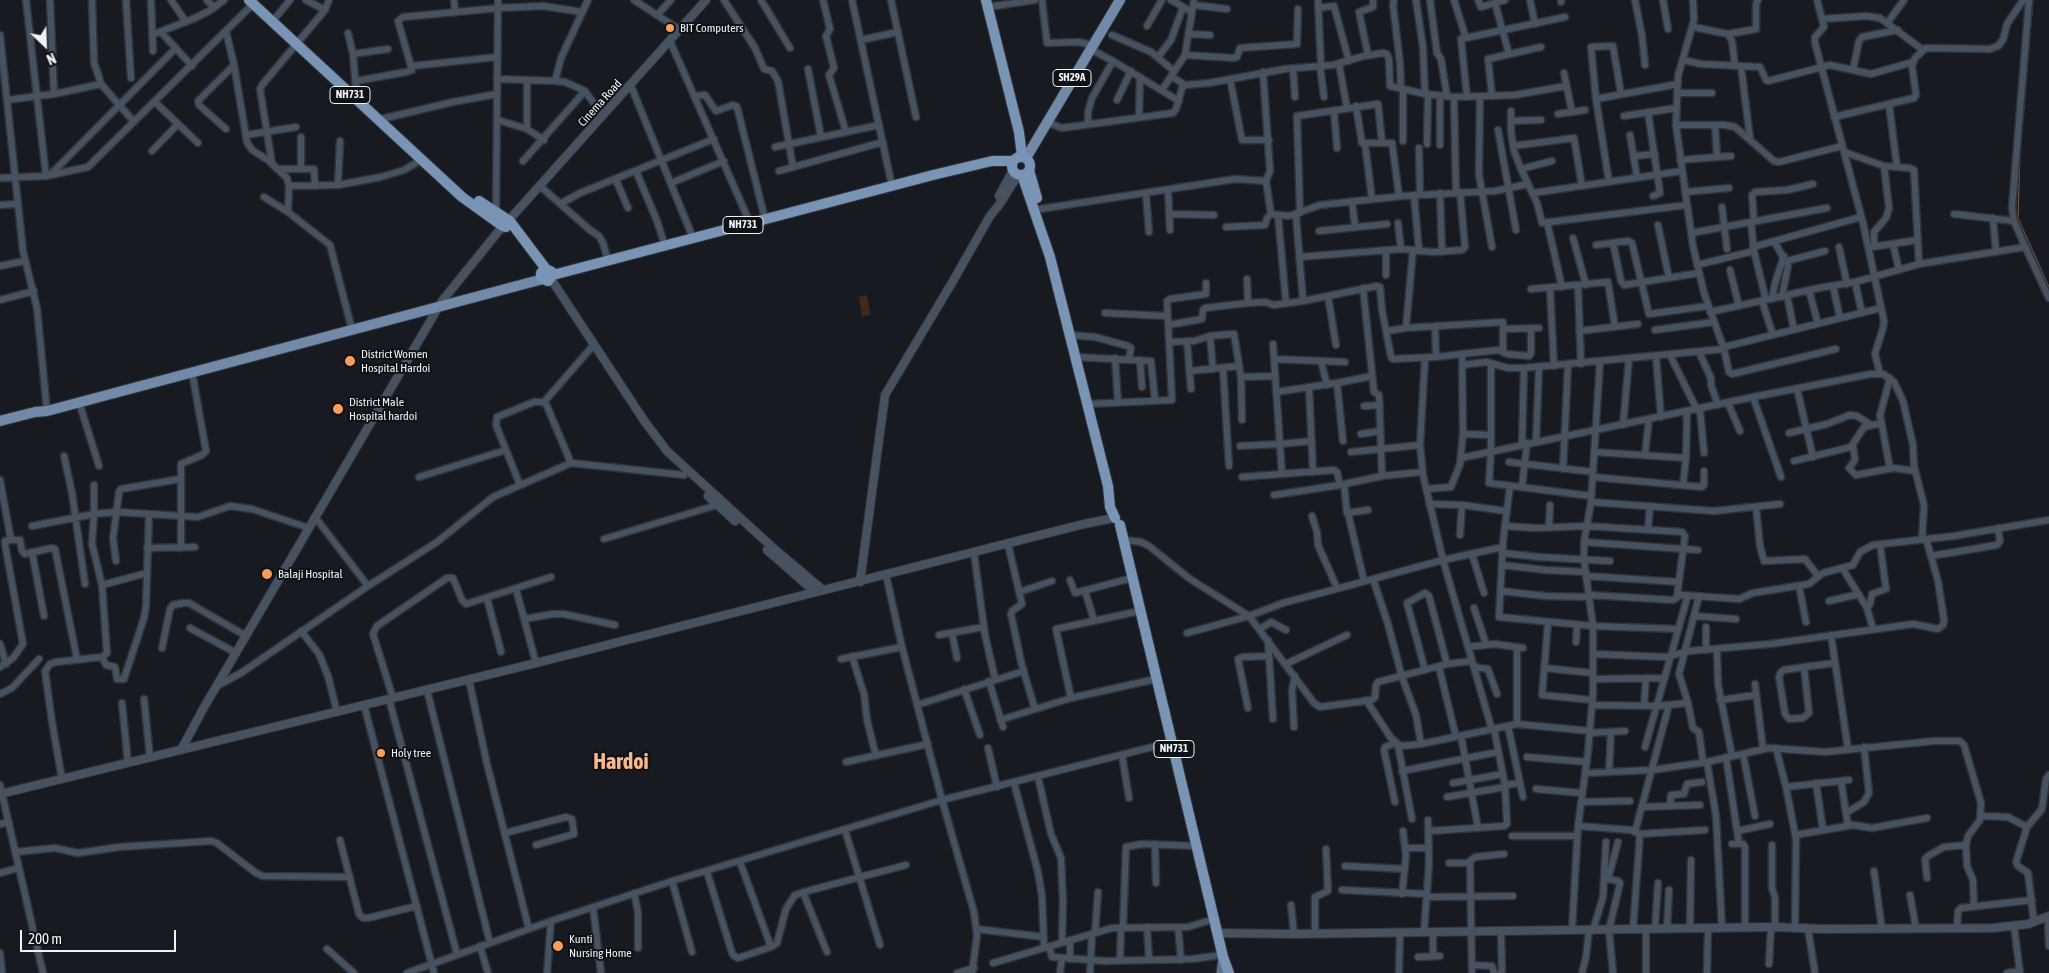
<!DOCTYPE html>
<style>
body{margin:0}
#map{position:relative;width:2049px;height:973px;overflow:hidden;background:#171b21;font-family:"Asap Condensed",sans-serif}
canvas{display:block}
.north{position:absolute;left:20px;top:20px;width:50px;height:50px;-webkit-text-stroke:4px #0e1217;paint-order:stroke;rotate:156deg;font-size:14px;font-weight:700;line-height:20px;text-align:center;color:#f0f3f7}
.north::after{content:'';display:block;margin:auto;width:18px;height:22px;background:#f0f3f7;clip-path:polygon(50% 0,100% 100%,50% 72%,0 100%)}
.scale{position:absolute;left:20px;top:930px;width:156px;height:22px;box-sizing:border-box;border:2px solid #f0f3f7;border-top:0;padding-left:6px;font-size:15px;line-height:18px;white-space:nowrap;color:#f0f3f7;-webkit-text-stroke:4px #0e1217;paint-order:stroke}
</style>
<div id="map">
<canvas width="2049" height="973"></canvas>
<div class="north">N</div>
<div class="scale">200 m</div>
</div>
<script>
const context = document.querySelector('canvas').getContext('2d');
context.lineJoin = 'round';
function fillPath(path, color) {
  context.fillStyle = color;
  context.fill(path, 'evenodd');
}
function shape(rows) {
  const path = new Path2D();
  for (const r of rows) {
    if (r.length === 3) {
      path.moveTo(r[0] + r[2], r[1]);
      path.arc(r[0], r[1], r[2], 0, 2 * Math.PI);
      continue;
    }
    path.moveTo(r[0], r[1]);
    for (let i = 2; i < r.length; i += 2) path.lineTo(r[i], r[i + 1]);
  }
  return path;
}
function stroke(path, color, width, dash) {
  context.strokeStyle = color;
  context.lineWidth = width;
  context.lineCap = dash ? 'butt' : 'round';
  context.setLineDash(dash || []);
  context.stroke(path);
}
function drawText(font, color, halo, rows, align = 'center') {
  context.font = font + ' "Asap Condensed",sans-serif';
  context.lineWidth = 4;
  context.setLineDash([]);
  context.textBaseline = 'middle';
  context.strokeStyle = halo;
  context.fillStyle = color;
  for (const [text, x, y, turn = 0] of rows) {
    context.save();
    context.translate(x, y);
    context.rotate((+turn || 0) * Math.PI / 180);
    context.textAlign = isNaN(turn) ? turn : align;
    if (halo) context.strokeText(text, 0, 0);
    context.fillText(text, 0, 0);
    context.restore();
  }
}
const green = shape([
 [867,295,870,315,862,316,859,297]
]);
const stream = shape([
 [2033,0,2020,153,2018,218,2049,287]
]);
const minor = shape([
 [26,0,46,176],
 [50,0,54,94],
 [92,0,94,63,97,71,101,84,134,122],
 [126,0,131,78],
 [151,0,153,51],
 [171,0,186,22],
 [207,0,214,8],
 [306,0,325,10],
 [454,0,455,12],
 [634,0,680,30],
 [724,0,755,48,764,69,772,71,778,81,793,167],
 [761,0,790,48],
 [823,0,830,29,826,36,834,68,829,75,846,132],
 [852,0,892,186],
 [891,0,916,117],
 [1042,0,1047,43,1079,42,1092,45],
 [1171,0,1192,12],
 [1318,0,1321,66],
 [1394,0,1393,5,1400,63,1401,89],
 [1416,0,1423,47,1425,94],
 [1430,0,1437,53,1441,59,1447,96],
 [1454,0,1466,38],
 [1478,0,1481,7,1505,0],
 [1530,0,1535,24],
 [1561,0,1561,2],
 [1635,0,1642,36,1645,65],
 [1663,0,1668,29],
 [1693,0,1694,20,1678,76,1676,125,1693,246,1704,293,1724,349,1729,372,1732,374,1836,349],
 [1817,0,1824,27,1815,37,1815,43,1863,223,1884,321,1883,328,1875,354,1880,374],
 [2029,0,2012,208,2014,221,2023,242,2049,298],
 [1495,3,1509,54],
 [1194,5,1227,9],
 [988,7,1035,0],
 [1318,8,1334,6,1349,61],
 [657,15,671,0],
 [1822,19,1866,16,1880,18,1923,50],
 [272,22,290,0],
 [1888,22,1904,0],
 [1147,26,1162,0],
 [1693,27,1728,34,1732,41,1735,66],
 [226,31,234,65,247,142,252,150,268,160,287,178,289,186,288,212],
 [161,32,192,66],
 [348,33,353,54,357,101],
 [1189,34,1210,35],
 [1728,34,1756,29,1756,4,1758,0],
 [0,35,23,251,37,308,47,411],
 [152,35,195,18,209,11,224,0],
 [1112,35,1151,52,1174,71],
 [861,40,898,32],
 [670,41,750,223],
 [1090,49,1113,61,1179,101],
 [353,54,388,49],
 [1185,55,1234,58,1237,57,1240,48,1297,44,1298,9],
 [1368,55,1359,12,1373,7,1373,0],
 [1158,57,1171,40,1183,7],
 [1683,60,1701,64,1760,67,1766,80,1768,81,1830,65,1871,74,1913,62],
 [1339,64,1347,108],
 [412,66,497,57],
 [1320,66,1324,97],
 [1741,66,1750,138],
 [1293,68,1295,97],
 [808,69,821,137],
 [1853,70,1859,41,1862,37,1898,30],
 [1263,72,1270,171,1266,181],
 [1564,73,1572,112],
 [1171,76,1185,85],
 [497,79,555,81,561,58,588,0],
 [1230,79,1242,140,1269,140],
 [527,80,527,129],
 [356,81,406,72,412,70,398,21,403,17,499,8,543,6,582,12],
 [555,81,565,82,585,91,603,116],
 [631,86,693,238],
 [1162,90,1185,55,1194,0],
 [1677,93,1712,93],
 [695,96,705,95,716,111,733,105,737,107,765,219],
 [1492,96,1488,59,1541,47],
 [1454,97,1456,192],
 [1467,97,1461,39,1565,17],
 [1480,97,1479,175,1492,247],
 [1596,99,1678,84],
 [7,100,54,94,101,84],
 [1117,100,1131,71],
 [155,102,198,143],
 [1889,104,1897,167],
 [1356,106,1362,143,1392,143,1399,196],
 [1334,111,1337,148],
 [1511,111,1511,131,1514,151,1521,169,1537,203,1542,223,1687,205],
 [1648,112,1660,193,1653,196],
 [1558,114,1585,110],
 [1624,116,1676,108],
 [1139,117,1140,77],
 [1834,117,1914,98,1916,95,1912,66,1915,58,1926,48,1990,49,1998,46,2003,40,2007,24,2023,0],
 [377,120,453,102,497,94],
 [498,120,527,129,544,140],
 [1511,121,1541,120],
 [1047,122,1062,128,1173,113,1176,109,1182,88,1185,85,1209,83,1285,69,1333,65,1364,56,1383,53,1387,54,1389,59,1390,86,1425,94,1454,97,1515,95,1566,86],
 [1088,123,1088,112,1092,98,1113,61],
 [1676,125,1725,125,1735,127,1774,161,1779,162,1842,146],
 [1715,125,1717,157],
 [226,129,199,105,198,101,234,65],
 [1498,130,1516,230],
 [246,135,296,127],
 [1630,135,1637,177],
 [301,137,301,168],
 [1403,141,1403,90],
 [1365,144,1372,199],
 [1427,144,1428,94],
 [1440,145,1440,96],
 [1513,146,1574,138,1582,186],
 [775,147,879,125],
 [1419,148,1420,195],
 [152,151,178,124],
 [1844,152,1884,166,1909,168,1914,170,1919,264],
 [1634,156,1655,154],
 [1680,160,1731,156],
 [523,161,585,91],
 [272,164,260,89,262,85,325,10,329,0],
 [277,169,314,169,315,186],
 [1521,169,1552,161],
 [636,171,657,221,665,246],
 [779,171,883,142],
 [50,175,176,48],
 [0,178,46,176,88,167,253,4],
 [616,180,628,208],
 [1609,182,1596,99,1591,47,1613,46,1621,94],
 [671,183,724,161],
 [338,185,340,141],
 [289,186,338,185,381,177,404,170,421,160],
 [540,186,590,230,599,236,603,243,608,260],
 [1168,190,1170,230],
 [1685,192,1729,188],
 [1440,193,1442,252],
 [1533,193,1682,171],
 [1146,194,1149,232],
 [1414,195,1419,251],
 [264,197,288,212,330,245,351,326],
 [1352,201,1355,226],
 [560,204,580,193,714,139],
 [0,205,18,204],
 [1722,207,1727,249],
 [1040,209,1235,179,1266,181,1271,214,1289,216,1320,205,1403,196,1495,191,1528,184],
 [496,212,498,0],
 [1300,213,1297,116,1378,104,1382,142],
 [1169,214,1214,215],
 [1954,214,2014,221],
 [1278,215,1286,303],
 [1296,215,1303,301],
 [1993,218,1996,252],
 [1547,222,1562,287],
 [1751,222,1754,251,1766,300],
 [1754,222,1752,195,1755,192,1787,190,1813,184],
 [1398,223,1401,249],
 [1658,225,1669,278],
 [1226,227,1265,225,1267,218,1271,214],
 [1319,231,1387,224],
 [1691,233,1827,208],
 [1573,238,1586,285],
 [1774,241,1788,266,1782,297],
 [1613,243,1621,281,1624,285,1699,273],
 [1893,244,1899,270],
 [1596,245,1628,241,1632,243,1649,314,1708,306],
 [1753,247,1861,217],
 [1839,247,1847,284],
 [1872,247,1918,240],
 [1874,247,1874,232,1886,218,1889,208,1884,166],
 [1299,257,1401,249,1433,252,1462,250,1465,247,1460,192],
 [1787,261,1825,251],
 [1697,265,1754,251],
 [0,266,24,261],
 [1730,270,1739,306],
 [1386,275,1386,250],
 [1247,279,1248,303],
 [1855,282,1862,313],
 [1578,285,1581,364],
 [1833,286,1840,318],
 [1363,288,1374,392,1379,395,1382,476],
 [1550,288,1554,366],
 [1531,289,1608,282,1615,327],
 [1809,290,1818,324],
 [1787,295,1794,330],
 [1328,296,1336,345],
 [1772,299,1775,283,1784,256],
 [0,300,34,291],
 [1762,301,1773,335],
 [1710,312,1819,288,1855,282,1919,264,2025,247],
 [1105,313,1167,316],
 [1168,325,1202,319,1203,310,1205,308,1248,303,1265,302,1274,305,1303,301,1377,286,1380,287,1382,310,1391,357,1393,359,1436,357,1498,350,1507,354,1529,356,1531,353,1531,328],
 [1435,326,1436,357],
 [1406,328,1413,250],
 [1504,329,1539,328],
 [1655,330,1714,322],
 [1387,331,1406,328,1503,322,1503,352],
 [1579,331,1638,324],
 [1069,335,1095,337,1128,346,1131,348,1129,359],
 [1210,336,1213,369],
 [1187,341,1191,389],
 [1170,342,1194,341,1210,336,1234,334,1241,377,1242,420],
 [1273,344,1282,474],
 [1724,347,1881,308],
 [1699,352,1711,378,1711,385,1718,405],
 [1670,355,1697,410],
 [1075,357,1151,361,1155,401],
 [1656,357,1661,417],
 [1115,358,1118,402],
 [1425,358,1420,445,1423,475,1443,560,1492,730],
 [1274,359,1345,362],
 [1140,360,1142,387],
 [1321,361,1327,385],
 [1491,363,1491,451,1489,483,1591,496],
 [1463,365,1486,362,1508,368,1524,368,1724,349],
 [1223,368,1229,466],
 [1189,371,1239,366],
 [1241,377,1275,376],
 [1337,383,1343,441],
 [1309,387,1313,472],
 [1797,389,1813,457],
 [1276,392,1337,383,1372,376],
 [1753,397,1781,477],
 [79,402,99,466],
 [544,402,591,348],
 [1728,403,1740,431],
 [1088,404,1172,400,1167,301,1170,299,1206,294,1206,283],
 [1364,406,1380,405],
 [1700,409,1704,453],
 [1623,425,1629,359],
 [1789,433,1827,424,1850,415,1857,416,1871,425],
 [1361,434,1380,431],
 [1463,434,1491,435],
 [1536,442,1539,367],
 [1522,444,1524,368],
 [1240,446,1280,444,1312,441],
 [1853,446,1855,460,1849,468,1856,475,1893,468,1915,471],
 [1351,452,1420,445],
 [1594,452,1686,458],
 [1645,455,1649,419],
 [64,456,72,493,85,584],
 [1461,458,1753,397,1871,374,1883,374,1894,382,1903,401,1913,445,1914,466,1924,505,1922,539],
 [1794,461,1851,447,1864,427,1881,423],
 [1509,462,1593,472],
 [1563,469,1568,365],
 [1890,469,1880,415,1890,378],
 [419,477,506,450],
 [1242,477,1334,470,1337,472,1340,485],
 [1593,477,1702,487,1704,485,1704,471],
 [0,480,11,540,5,541,5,544,23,644,13,658,0,667],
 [1344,484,1347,513,1368,510],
 [520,485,496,425,497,417,534,402,544,402,547,406,571,463],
 [1683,485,1686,458,1687,412],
 [1510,486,1503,542,1499,617,1593,626,1678,629],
 [1522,487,1527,443],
 [1426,489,1451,487,1460,464,1463,434,1462,354],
 [1274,495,1340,485,1382,476,1422,472],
 [1591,502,1714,511,1780,504],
 [1429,504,1462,505,1506,511],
 [1756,507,1760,546,1764,561,1805,559,1818,576],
 [1348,513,1364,581],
 [1312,516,1317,532,1318,545,1337,588],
 [315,517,368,586],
 [32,526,94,514,117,512,198,517,230,506,252,509,309,528],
 [1505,526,1534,528,1586,526,1682,532,1685,536,1677,596],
 [1549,527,1550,505],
 [1648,530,1650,506],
 [1460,535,1462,505],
 [604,539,717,505],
 [11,540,20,540,22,551,25,554,52,548,55,549,77,659],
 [1124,540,1141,542,1149,546,1190,579,1249,616,1314,703,1320,707,1372,700,1375,697,1376,685,1378,682,1447,664,1472,661],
 [1584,542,1698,550],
 [1008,544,1022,604,1012,611,1011,614,1022,666,1035,709],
 [147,548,195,547],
 [181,548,181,464,202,455,206,451,192,372],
 [32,552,44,616],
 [974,553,985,635,995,679],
 [1502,553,1539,557,1610,561],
 [1472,554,1484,593],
 [1931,556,1997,545,2000,541,1998,528],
 [116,561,113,538,119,492,121,489,180,479],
 [1502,565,1545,570,1586,572],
 [1843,569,1867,608,1873,629],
 [886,575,902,647,942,800,974,912,977,936,972,973],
 [1586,576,1679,582],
 [1373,579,1388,624,1402,677,1416,715,1421,744],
 [1070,580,1075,593,1132,578],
 [102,585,147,573],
 [1799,586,1806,622],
 [516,589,536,663],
 [1085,591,1094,620],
 [1501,591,1545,596,1590,597],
 [1019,592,1052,581],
 [1590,595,1673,600,1681,595,1739,599,1753,593,1809,584,1823,573,1853,565,1860,552,1873,545,1954,536,2049,520],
 [1699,596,1679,674,1688,703,1693,728,1699,732,1703,762],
 [487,598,501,652],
 [1829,601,1859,594],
 [1474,608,1486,644],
 [1867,608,1870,604,1872,594,1886,589,1880,544],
 [1694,616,1736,619],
 [524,619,553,614,564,614,615,625],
 [1548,623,1542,695,1592,700],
 [1706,627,1706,650],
 [190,628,236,653],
 [1260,629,1271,622,1286,630],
 [301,631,319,654,328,676,337,712],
 [952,633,957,658],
 [1187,633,1249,616,1283,603,1325,592,1443,560,1503,547],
 [939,635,984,627],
 [1831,635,1848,749],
 [1268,640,1273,719],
 [1576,642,1577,625],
 [0,644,6,664],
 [1468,647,1495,644,1523,648],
 [162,648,170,609,173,605,183,603,189,603,246,636],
 [1717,649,1718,684,1732,756],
 [1593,654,1666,657,1689,651,1770,644,1913,624,1938,629,1943,625,1944,620,1938,581,1926,539],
 [852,656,864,694,867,720,876,756],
 [102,657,106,665,115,667,117,679,124,679,144,618,146,606,149,514],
 [841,659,902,647],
 [1286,664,1347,635],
 [1439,667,1456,737],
 [1474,667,1488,669,1497,694],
 [1804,667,1809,713,1803,718,1789,719,1785,714,1779,677,1781,672,1784,670,1804,667,1835,663],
 [1544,668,1593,673],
 [1425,670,1407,603,1425,593,1429,596,1447,664],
 [1593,679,1665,678],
 [469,680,487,764,529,929],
 [989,681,1003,727],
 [1755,684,1763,749],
 [217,686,241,673,368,586,437,542,493,497,571,463,684,475],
 [964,689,980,735],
 [427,690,490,943],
 [0,694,12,688,39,659],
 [393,698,373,634,377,626,447,578,453,578,462,600,466,604,551,577],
 [1071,698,1056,629,1140,611],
 [144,699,150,758],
 [389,699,457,954],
 [1366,700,1391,738,1401,746,1421,744,1517,724,1590,731],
 [1720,700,1756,695],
 [122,703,128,763],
 [364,705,434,973],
 [917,705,1024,671],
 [1592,705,1657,706,1688,703],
 [1644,706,1646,678],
 [1248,708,1238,659,1242,657,1269,656],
 [1000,720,1071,698,1156,679],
 [1517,724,1517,647],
 [1508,726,1523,797],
 [1294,727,1292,690,1295,676],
 [1589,733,1625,731],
 [1461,736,1478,828],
 [1398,745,1412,819],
 [1645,747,1688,595],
 [988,748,997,787],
 [1776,748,1786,787,1796,839,1795,928],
 [1743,754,1755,816],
 [1122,755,1129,798],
 [1527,757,1587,762],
 [1726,757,1739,844],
 [846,762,928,744],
 [1707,762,1716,816,1722,928],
 [1402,771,1498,752],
 [1609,772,1611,732],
 [1585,773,1652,770,1707,762,1769,748,1825,752,1934,741,1960,741,1964,745,1981,803,1980,820,1968,836,1966,845,1967,866,1973,880,1974,907],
 [1038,777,1051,834,1061,858,1063,901,1062,942],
 [62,779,52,722,45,671,50,664,56,662,102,657,107,653,102,585,92,544,94,514,94,485],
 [1841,781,1848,826],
 [1014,783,1038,872,1042,896,1044,947],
 [1453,783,1503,774],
 [1816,783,1823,830],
 [0,785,43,973],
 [1505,785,1520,783],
 [1786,787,1849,780],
 [1536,789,1582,793],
 [1447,797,1505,787],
 [1395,802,1384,750,1385,747,1395,743],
 [1581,802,1630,801],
 [1670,806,1671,795,1684,794,1687,784,1702,782],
 [1642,807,1700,805],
 [1846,813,1864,802,1869,793,1864,747],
 [1981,816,2008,817,2027,827],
 [0,824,9,822],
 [1578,826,1631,830,1639,834,1705,830],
 [845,830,880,945],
 [1430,831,1504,826,1507,824,1505,785,1494,729],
 [1737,831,1770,824],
 [1635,832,1669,705],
 [505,833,566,817,572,819,574,834,536,845],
 [1795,835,1853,825,1872,828,1927,818],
 [1512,836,1577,836],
 [340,840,359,914,363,918,368,918,417,906],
 [1155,844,1156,883],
 [1732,844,1743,844,1745,847,1745,928],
 [1772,845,1772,888,1775,898,1775,927],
 [1405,848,1429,848],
 [15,852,55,848,78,853,119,847,211,841,217,843,256,873,263,876,350,877],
 [740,862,771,947],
 [1449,863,1470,863],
 [1345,866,1405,869],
 [1874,871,1882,929],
 [707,872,732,953,734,956,738,958,771,947,777,943,786,909,795,895,811,890,906,865],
 [0,873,18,868],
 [1604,878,1618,881,1620,883,1609,930,1613,973],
 [1927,878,1925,859,1928,856,1944,847,1966,845],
 [1608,879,1618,842],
 [672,881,692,952],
 [1342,890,1427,894],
 [803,892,827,952],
 [634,893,638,912,638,948],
 [1402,894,1406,856,1403,831],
 [1910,895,1916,928],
 [1427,897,1513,896],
 [1291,905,1294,934],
 [593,907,601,973],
 [2048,917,2049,946],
 [2034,922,2028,873,2018,866,2016,862,2027,827,2042,809,2046,779,2049,775],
 [2014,926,2020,973],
 [1147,927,1149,960],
 [1178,927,1181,960],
 [1123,928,1126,847,1142,844,1197,846],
 [1690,928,1691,860],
 [1957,928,1958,911,1961,908,2032,900],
 [976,929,1044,937],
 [1633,929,1640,834],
 [1655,929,1658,883],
 [1667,929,1669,890],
 [1808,929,1815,973],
 [1572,930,1578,826,1588,752,1593,694,1593,626,1584,560,1584,542,1591,502,1600,362],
 [1593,930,1603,897,1606,842],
 [1424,932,1429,864,1428,820],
 [1095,933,1098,892],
 [1315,933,1315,897,1328,891,1326,849],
 [1070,940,1070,959],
 [480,946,488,973],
 [1049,946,1052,957,1105,961,1192,959,1222,955],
 [327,949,354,973],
 [0,953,2,973],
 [1433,956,1433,932],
 [1418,957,1440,956],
 [1120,960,1121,928],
 [993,963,1112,928,1188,927,1214,919],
 [1769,964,1771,927],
 [1472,965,1492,966,1494,973],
 [407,973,551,921,672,881,942,800,1172,742],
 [547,973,551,921],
 [957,973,974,968],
 [1060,973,1062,958],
 [1090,973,1092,934],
 [1399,973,1400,932],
 [1472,973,1470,861,1475,857,1504,854],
 [1500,973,1502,971,1501,931],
 [1582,973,1586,957,1589,930],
 [1646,973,1646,929],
 [1707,973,1708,928],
 [2007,973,2019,971]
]);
const tertiary = shape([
 [999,196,1013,170],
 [509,220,706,0],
 [551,279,645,422,667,451,771,546,823,590],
 [708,496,735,521],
 [767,550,815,592],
 [860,582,885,395,953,281,990,216,999,205,1018,175],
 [181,750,203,709,442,301,502,227],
 [0,794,536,663,1084,524,1114,518],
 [1217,933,1294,934,1775,927,1824,929,1993,928,2028,924,2049,916]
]);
const secondary = shape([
 [1221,973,1223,958]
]);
const primary = shape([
 [1026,158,1120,0],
 [0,421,35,412,47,411,543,279]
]);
const trunk = shape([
 [249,0,462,197,501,225],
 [986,0,1019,132,1022,156],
 [1021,166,9],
 [1029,170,1037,198],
 [1022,175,1050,257,1108,486,1110,507,1115,518],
 [479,201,505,218],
 [510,222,506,227,501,225,503,219,509,220,546,269],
 [553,275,552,272,546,269,541,273,541,276,543,279,548,281,553,275,933,175,992,161,1012,161],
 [1120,525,1223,957,1229,973]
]);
const markers = [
 [670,28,5,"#fd9d55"],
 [350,361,6,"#fd9d55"],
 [338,409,6,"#fd9d55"],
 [267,574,6,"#fd9d55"],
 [381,753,5,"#fd9d55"],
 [558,946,6,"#fd9d55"]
];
const shields = [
 [1072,78,38],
 [350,95,40],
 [743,225,40],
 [1174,749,40]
];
const shieldNames = [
 ["SH29A",1072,78],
 ["NH731",350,95],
 ["NH731",743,225],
 ["NH731",1174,749]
];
const poiNames = [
 ["BIT Computers",680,28],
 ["District Women",361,354],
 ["Hospital Hardoi",361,368],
 ["District Male",349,402],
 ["Hospital hardoi",349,416],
 ["Balaji Hospital",278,574],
 ["Holy tree",391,753],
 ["Kunti",569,939],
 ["Nursing Home",569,953]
];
const streetNames = [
 ["Cinema Road",600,103,-48]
];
const townNames = [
 ["Hardoi",621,762]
];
fillPath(green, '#432917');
stroke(stream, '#815a40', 1);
stroke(minor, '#31353b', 9);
stroke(tertiary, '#31353b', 10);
stroke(secondary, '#31353b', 11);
stroke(primary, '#31353b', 12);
stroke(trunk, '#31353b', 12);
stroke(minor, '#475261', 6);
stroke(tertiary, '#475261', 8);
stroke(secondary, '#5f7189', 9);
stroke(primary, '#7289a8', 10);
stroke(trunk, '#7a94b6', 10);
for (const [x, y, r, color] of markers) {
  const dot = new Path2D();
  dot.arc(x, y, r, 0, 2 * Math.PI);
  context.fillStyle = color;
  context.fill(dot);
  stroke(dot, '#0e1217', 2);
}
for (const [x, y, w] of shields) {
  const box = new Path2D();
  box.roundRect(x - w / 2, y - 8.5, w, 17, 4);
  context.fillStyle = '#0e1217';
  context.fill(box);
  stroke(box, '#f0f3f7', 1);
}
drawText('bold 11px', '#f0f3f7', null, shieldNames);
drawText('12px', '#f0f3f7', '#0e1217', poiNames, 'left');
drawText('12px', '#f0f3f7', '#0e1217', streetNames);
drawText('bold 22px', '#fcb88a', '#0e1217', townNames);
</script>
